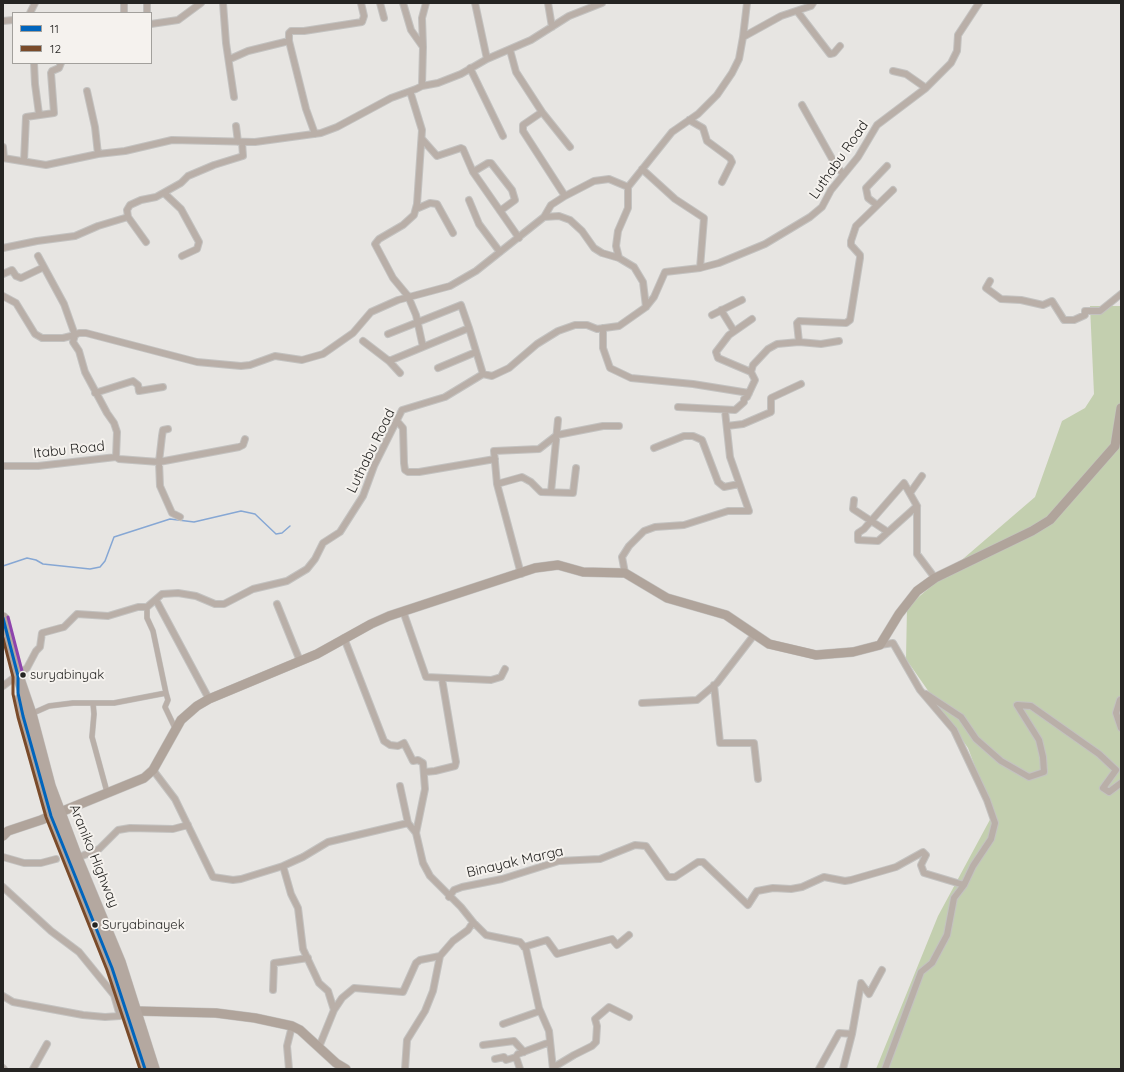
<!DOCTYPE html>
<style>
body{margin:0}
#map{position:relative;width:1124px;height:1072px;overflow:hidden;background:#e7e5e2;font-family:Quicksand,sans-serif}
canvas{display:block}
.frame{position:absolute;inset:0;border:4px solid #252422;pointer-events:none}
.legend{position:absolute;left:12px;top:12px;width:140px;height:52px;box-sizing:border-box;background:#f5f2ee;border:1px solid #a2a09c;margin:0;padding:5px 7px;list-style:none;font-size:12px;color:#252422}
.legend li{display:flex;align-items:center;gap:8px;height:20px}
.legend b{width:20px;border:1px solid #a2a09c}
</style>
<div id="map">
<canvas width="1124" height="1072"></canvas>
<div class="frame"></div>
<ul class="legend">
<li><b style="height:5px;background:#0065bd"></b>11</li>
<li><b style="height:5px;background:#7a4b2a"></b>12</li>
</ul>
</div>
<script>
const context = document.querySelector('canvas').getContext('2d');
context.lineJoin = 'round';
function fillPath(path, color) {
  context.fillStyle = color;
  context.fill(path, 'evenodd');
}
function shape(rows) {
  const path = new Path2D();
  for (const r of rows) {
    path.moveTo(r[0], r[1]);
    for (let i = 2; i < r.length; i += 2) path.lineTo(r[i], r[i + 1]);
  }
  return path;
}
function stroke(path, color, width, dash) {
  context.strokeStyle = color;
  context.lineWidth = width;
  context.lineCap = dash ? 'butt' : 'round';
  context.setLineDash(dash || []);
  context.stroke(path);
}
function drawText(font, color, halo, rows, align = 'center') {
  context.font = font + ' Quicksand,sans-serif';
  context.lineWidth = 4;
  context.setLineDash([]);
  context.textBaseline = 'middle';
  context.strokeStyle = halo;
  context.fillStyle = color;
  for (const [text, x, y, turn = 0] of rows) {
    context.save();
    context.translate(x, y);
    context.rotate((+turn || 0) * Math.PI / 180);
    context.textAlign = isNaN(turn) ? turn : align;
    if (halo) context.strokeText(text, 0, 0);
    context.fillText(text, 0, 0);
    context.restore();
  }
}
const green = shape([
 [1090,306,1121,306,1121,1069,876,1069,938,916,993,814,968,748,906,659,907,607,1035,497,1062,421,1085,408,1094,394]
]);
const stream = shape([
 [3,566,27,558,36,560,43,564,90,569,100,567,105,561,114,537,170,519,194,522,241,511,255,514,276,534,282,533,290,526]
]);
const pedestrian = shape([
 [147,607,147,618,153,631,166,693],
 [31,714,49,706,73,703,93,703],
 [107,792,92,737,94,714,93,703,114,703,166,693,168,700,165,707,175,728]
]);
const minor = shape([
 [124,3,124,13],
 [147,3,147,13],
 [223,3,226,43,234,97],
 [380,3,384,18],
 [403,3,411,30,423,47,422,86],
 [475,3,487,59],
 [548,3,552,27],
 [797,11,830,54,834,53,840,46],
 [30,13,35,3],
 [3,21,13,20],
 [151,24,178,20,201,3],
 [743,37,747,3],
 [423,47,422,18,426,3],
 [510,50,516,72,542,112,523,125,523,131,565,196],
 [230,59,248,51,289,41],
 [34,63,35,84,39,114],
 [470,68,503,136],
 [893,71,906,74,926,88],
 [87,91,95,127,98,154],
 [410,91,422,130,417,204,414,215,403,225,379,239,375,244,393,278,408,296,416,315,423,347,469,328,483,374],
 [802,105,835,164,843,174],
 [542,112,570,147],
 [689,120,703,128,707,141,730,158,732,162,722,182],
 [236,126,238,142],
 [315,134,306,109,289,41,289,33,291,31,304,31,362,22,364,16,361,3],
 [422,139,437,156,461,148,463,149,473,172,519,238],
 [3,147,4,158],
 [3,158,46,165,98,154,125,151,172,140,255,142,321,133,337,127,391,98,416,89,422,86,438,83,461,74,487,59,531,40,569,16,602,3],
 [24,161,26,117,54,113,51,73,52,71,59,68,61,63],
 [642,169,675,199,704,218,700,268],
 [473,172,488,163,491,163,512,190,515,200,500,211],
 [628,187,628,208,618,231,616,246,619,258,634,267,643,282,646,307],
 [164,193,181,209,199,242,197,249,182,256],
 [469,200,479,224,500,252],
 [877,205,868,198,866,188,887,166],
 [416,209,430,203,437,204,453,233],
 [544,217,559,216,570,220,582,231,594,248,602,253,619,258],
 [146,242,128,217,127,210,130,205,141,200,156,197,181,183,188,176,214,165,243,156,242,142],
 [3,248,37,241,75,236,98,226,128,217],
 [3,274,12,270,16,276,21,278,44,267],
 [990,281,986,288,1001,299,1021,300,1043,305,1052,301,1064,320,1074,320,1085,315,1085,311,1100,311,1121,294],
 [3,296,16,303,35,334,42,338,63,338,75,335,64,304,38,256],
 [721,310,734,331],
 [712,315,742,300],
 [603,328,603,348,610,368,631,378,693,384,749,393],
 [388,334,461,305,469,328],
 [363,341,389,361,400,373],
 [799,342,797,323,799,321,846,323,850,320,860,258,860,255,851,245,851,241,856,226,893,190],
 [389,361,423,347],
 [438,368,476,352],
 [751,372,718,358,716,352,729,335,752,319],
 [95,393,133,381,138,385,139,391,163,387],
 [678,407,735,410,744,402,744,399,747,397,755,380,751,372,753,365,768,349,777,344,799,342,821,344,839,341],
 [397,421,403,428,404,463,405,470,408,472,419,472,495,459],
 [727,426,743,424,771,412,771,398,801,384],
 [168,429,163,430,162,436,159,462,160,486,172,513,180,517],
 [654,448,684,436,693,436,702,440,718,482,724,487,739,484],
 [116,457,119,459,159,462,239,447,243,445,245,439],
 [3,466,38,466,116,457,117,432,114,423,107,413,85,372,79,351,73,342,75,335,79,333,86,333,197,362,241,366,250,365,275,356,302,360,323,354,353,333,371,312,398,300,450,286,476,271,544,217,551,205,565,196,594,181,609,179,628,187,672,132,698,114,717,95,732,73,739,59,743,37,781,16,811,6,813,3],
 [497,484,522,477,531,482,541,492,573,493,576,468],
 [551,492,558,420],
 [910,493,922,476],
 [854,500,853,509,888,532],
 [917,506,878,541,858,540,858,533,864,529,904,483,917,506,917,554,935,578],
 [625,573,622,557,629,546,644,531,655,527,684,525,728,511,749,511,730,457,725,411],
 [521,574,497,484,494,451,539,449,557,435,603,426,619,426],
 [156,600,209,699],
 [277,604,300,661],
 [403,611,426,677,491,680,501,677,505,669],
 [344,638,384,741,390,745,398,746,404,743,413,761,418,760,423,763,425,789,416,833,423,863,430,876,461,907,473,922,486,935,520,942,526,949,539,1008,549,1031,553,1069],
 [880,645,893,643,920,690,954,730,987,800,995,823,991,839,973,866,964,885,954,898,947,935,932,963,921,972,885,1069],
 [714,685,720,743,754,743,758,779],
 [3,686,27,668,36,651,40,647,42,633,64,627,77,614,108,616,138,607,147,607,162,594,178,593,196,596,215,604,224,604,253,589,287,581,307,569,315,559,323,543,340,532,363,496,374,466,402,410,445,397,483,374,492,376,509,368,537,344,558,331,575,325,587,325,597,329,619,326,646,307,654,297,665,272,700,268,719,263,765,244,810,217,822,207,831,190,858,157,877,125,926,88,951,63,957,51,958,35,979,3],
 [926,694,961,717,976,739,1001,761,1029,777,1044,772,1043,757,1039,740,1017,705,1031,706,1099,754,1116,770,1103,788,1109,792,1121,783],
 [1121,701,1120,700,1116,713,1121,728],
 [642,703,697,700,717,683,754,635],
 [153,770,175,799,213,877,233,880,241,879,283,866,303,857,328,842,408,823,416,833],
 [425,772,435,771,455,766,456,762,442,679],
 [400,786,408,823],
 [3,857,24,863,41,863,56,859],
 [77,858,99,849,118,830,130,828,173,829,188,825],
 [283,866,291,894,298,908,303,949,319,983,328,991,334,1010,319,1047],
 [3,887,51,931,79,952,114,995,120,1016,105,1017,83,1015,13,1002,3,996],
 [449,897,454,890,462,887,502,879,559,861,600,859,635,845,646,846,668,877,675,877,698,862,703,862,748,905,757,891,773,888,791,889,802,887,824,877,845,881,851,880,896,867,923,852,926,855,921,865,924,873,964,885],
 [524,947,547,940,557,954,612,939,617,945,629,935],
 [273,990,274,963,308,958],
 [334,1010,342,998,354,988,403,992,416,963,420,960,440,956,453,941,468,930,473,922],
 [503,1024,540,1011],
 [483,1045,514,1041,524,1052],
 [516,1057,520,1069],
 [495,1059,504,1057,506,1060,516,1057,518,1054,550,1042],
 [554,1067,574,1055,592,1046,596,1042,597,1026,595,1019,609,1007,629,1017],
 [3,1068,4,1069],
 [33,1069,47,1044],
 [289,1069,287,1046,292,1026],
 [405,1069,407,1040,425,1011,433,991,440,956],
 [819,1069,839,1033,852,1034],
 [843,1069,852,1034,861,983,869,994,882,970]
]);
const secondary = shape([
 [3,836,8,831,41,820,144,778,153,770,181,720,197,706,209,699,317,654,371,624,389,616,535,568,558,565,583,572,625,573,667,598,726,615,769,644,816,655,853,652,880,645,899,614,917,591,935,578,1032,531,1050,520,1115,446,1121,408],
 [137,1011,216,1013,255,1018,292,1026,300,1030,336,1063,346,1069]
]);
const trunk = shape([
 [3,618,18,676,31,714,50,786,77,858,120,962,154,1069],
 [20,699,51,816,112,968,145,1069]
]);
const bus1 = shape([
 [3,618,18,676,18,693,23,716,51,816,112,968,145,1069]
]);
const bus2 = shape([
 [3,638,13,677,13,694,18,717,46,817,107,970,140,1069]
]);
const bus3 = shape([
 [8,617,23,675]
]);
const markers = [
 [23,675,3.5,"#252422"],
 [95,925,3.5,"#252422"]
];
const busNames = [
 ["suryabinyak",30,675],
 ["Suryabinayek",102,925]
];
const streetNames = [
 ["Luthabu Road",839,160,-55],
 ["Itabu Road",69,450,-6],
 ["Luthabu Road",371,451,-64],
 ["Araniko Highway",94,856,68],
 ["Binayak Marga",515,862,-13]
];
fillPath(green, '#c3cfaf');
stroke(stream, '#86a7d4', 1.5);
stroke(pedestrian, '#c3c2c0', 6);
stroke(minor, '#c3c2c0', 8);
stroke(secondary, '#c3c2c0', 10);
stroke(trunk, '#c3c2c0', 12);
stroke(pedestrian, '#b9afa8', 5);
stroke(minor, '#b9afa8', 6);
stroke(secondary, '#b0a49b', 9);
stroke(trunk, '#b4a8a0', 11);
stroke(bus1, '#0065bd', 3);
stroke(bus2, '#7a4b2a', 3);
stroke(bus3, '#8e44ad', 3);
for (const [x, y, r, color] of markers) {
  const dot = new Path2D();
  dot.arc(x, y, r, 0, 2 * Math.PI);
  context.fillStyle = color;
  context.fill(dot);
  stroke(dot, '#f5f2ee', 1.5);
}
drawText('13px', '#252422', '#f5f2ee', busNames, 'left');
drawText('14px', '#252422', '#f5f2ee', streetNames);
</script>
